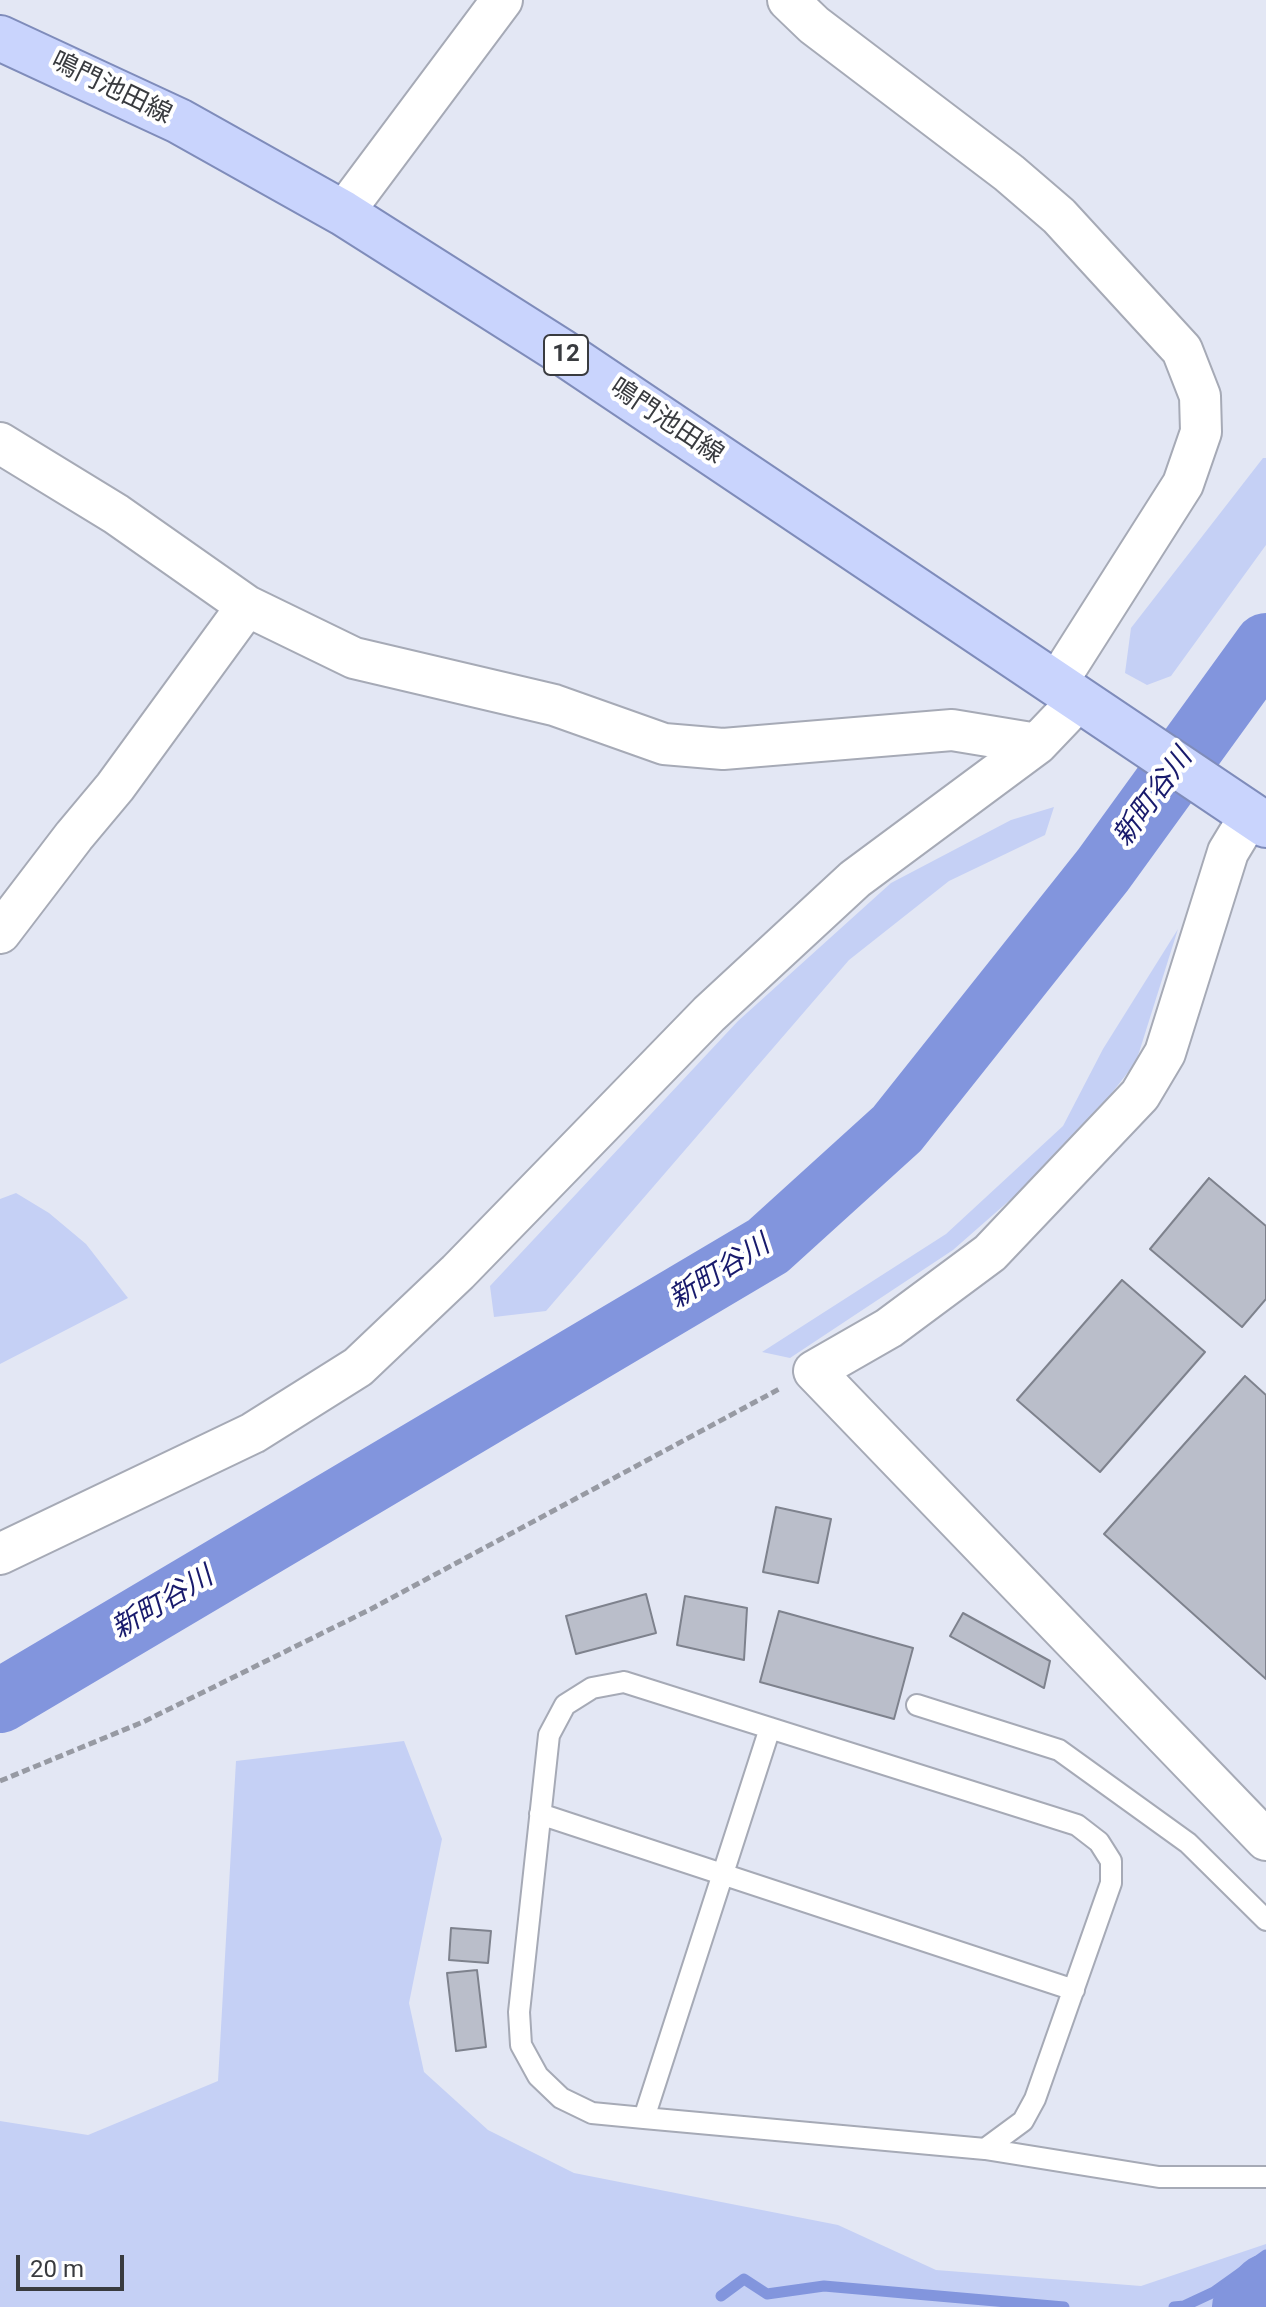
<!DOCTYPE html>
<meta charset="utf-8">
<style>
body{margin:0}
#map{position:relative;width:1266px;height:2307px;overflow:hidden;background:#e3e7f4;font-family:Roboto,sans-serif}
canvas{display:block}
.scale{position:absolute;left:16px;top:2255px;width:108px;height:36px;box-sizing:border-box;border:4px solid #393b3f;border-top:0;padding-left:10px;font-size:24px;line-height:28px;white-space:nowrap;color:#393b3f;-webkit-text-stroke:6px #fff;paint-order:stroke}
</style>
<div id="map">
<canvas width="1266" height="2307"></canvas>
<div class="scale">20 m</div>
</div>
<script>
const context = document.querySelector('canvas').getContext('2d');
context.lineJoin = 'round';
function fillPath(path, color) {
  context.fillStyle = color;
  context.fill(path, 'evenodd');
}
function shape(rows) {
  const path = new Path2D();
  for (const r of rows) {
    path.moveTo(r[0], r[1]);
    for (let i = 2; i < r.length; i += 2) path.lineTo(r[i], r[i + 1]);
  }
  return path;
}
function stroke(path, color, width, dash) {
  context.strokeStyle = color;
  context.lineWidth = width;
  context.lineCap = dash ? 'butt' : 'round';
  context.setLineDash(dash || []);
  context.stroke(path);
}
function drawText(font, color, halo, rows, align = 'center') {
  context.font = font + ' Roboto,"Noto Sans JP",sans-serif';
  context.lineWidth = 8;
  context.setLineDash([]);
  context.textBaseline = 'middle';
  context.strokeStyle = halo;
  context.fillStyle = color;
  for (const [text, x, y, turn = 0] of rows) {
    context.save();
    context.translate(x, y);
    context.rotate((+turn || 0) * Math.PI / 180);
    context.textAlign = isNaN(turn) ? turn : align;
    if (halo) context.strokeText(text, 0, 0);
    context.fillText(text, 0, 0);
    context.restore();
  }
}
const green = shape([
 [1263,458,1266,458,1266,545,1171,676,1147,685,1125,673,1131,628],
 [1054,807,1045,835,949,881,849,960,546,1311,494,1317,490,1286,738,1021,891,883,1011,820],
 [1178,929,1136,1062,1068,1149,953,1250,790,1358,762,1352,946,1234,1063,1126,1103,1049],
 [16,1193,49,1213,86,1244,128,1298,0,1364,0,1199],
 [404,1741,442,1839,409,2003,424,2072,488,2130,574,2173,838,2225,936,2270,1141,2286,1266,2244,1266,2307,0,2307,0,2121,88,2135,218,2081,236,1761]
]);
const stream = shape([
 [721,2296,744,2279,767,2294,824,2286,1064,2307],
 [1174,2307,1184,2306,1214,2292,1266,2255]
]);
const river = shape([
 [0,1701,768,1246,897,1129,1103,870,1266,645],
 [1244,2307,1266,2286]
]);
const building = shape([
 [1209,1178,1266,1226,1266,1299,1242,1327,1150,1249,1209,1178],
 [1122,1280,1205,1352,1100,1472,1017,1400,1122,1280],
 [1245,1376,1266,1395,1266,1679,1104,1534,1245,1376],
 [776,1507,831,1519,818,1583,763,1572,776,1507],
 [646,1594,656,1633,576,1654,566,1616,646,1594],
 [685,1596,747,1608,744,1660,677,1645,685,1596],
 [779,1611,913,1648,894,1719,760,1682,779,1611],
 [963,1613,1050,1661,1044,1688,950,1636,963,1613],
 [451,1928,491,1931,488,1963,449,1960,451,1928],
 [477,1970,486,2047,456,2051,447,1973,477,1970]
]);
const path = shape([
 [0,1781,143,1722,371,1609,781,1388]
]);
const service = shape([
 [624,1682,1077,1825,1099,1842,1111,1861,1111,1883,1035,2099,1023,2121,985,2149,644,2118,592,2113,561,2098,538,2076,521,2045,519,2012,549,1735,565,1705,592,1688,624,1682],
 [917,1705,1059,1750,1188,1843,1266,1920],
 [540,1814,1074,1990],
 [644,2118,770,1728],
 [985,2149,1159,2177,1266,2177]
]);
const minor = shape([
 [788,0,814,25,1009,173,1059,216,1182,350,1200,396,1201,432,1183,484,1056,684],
 [343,213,502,0],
 [0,443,116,514,247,606,354,658,554,705,664,744,723,749,952,730,1037,744],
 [1251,814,1228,852,1165,1053,1140,1095,990,1253,889,1328,814,1371,1266,1840],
 [0,933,74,836,115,787,247,606],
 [0,1554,253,1433,358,1367,458,1272,709,1014,855,879,1037,744,1079,700]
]);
const primary = shape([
 [0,38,179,121,343,213,559,350,1266,825]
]);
const shields = [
 [566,355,44]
];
const shieldNames = [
 ["12",566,355]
];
const streetNames = [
 ["鳴門池田線",111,89,26],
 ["鳴門池田線",666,422,34]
];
const waterNames = [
 ["新町谷川",1154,798,-54],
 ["新町谷川",720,1273,-32],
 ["新町谷川",163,1604,-31]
];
fillPath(green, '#c5d0f5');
stroke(stream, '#8295dd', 11);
stroke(river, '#8295dd', 64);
fillPath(building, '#babeca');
stroke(building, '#7e828d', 2);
stroke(service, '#a6aab6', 24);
stroke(minor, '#a6aab6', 44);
stroke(primary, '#7f8cba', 48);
stroke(path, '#979aa3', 5, [8, 4]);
stroke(service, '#fff', 20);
stroke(minor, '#fff', 40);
stroke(primary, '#c9d4fd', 44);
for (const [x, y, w] of shields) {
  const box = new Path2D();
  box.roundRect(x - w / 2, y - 20, w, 40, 6);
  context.fillStyle = '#fff';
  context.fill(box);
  stroke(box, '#393b3f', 2);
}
drawText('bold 24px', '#393b3f', null, shieldNames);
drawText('26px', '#393b3f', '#fff', streetNames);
drawText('italic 28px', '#181a6c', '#fff', waterNames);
</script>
